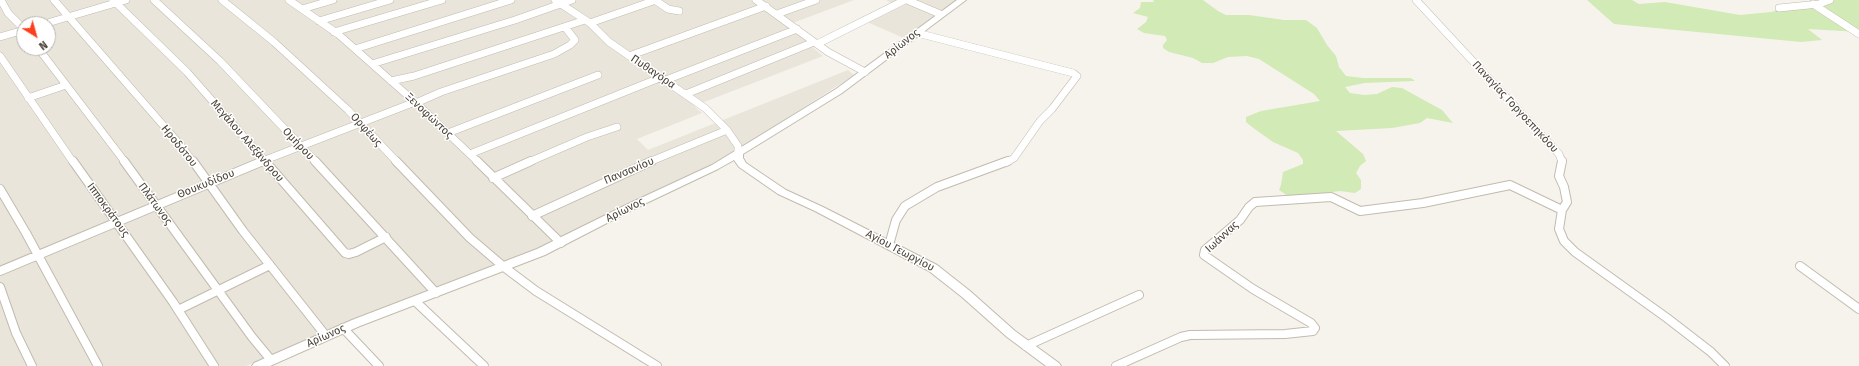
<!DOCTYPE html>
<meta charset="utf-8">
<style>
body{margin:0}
#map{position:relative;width:1859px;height:366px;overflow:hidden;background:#f6f3ec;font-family:"Fira Sans",sans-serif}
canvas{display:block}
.north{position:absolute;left:16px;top:16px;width:40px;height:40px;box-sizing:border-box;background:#fff;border:1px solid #b7b4b0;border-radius:50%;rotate:143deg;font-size:11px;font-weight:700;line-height:16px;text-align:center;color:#4b4439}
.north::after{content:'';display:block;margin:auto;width:14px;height:18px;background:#fc3f1d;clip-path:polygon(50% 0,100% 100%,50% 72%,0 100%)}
</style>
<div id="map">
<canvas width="1859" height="366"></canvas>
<div class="north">N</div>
</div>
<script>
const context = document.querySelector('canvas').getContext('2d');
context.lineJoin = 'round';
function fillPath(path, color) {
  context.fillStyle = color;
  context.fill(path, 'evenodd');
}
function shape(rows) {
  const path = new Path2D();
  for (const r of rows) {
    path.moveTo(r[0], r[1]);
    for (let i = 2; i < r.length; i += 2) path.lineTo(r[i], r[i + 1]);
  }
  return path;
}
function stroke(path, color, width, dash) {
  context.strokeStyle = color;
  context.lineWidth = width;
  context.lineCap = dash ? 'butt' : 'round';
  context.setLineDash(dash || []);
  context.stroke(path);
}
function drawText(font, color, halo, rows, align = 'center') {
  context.font = font + ' "Fira Sans",sans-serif';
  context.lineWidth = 3;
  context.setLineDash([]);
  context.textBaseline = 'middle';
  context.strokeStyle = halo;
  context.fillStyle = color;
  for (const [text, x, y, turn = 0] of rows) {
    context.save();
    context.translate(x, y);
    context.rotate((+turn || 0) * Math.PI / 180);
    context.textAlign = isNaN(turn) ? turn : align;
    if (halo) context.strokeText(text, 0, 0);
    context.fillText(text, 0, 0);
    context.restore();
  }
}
const residential = shape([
 [0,0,854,0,790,24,816,43,811,46,823,56,694,106,702,113,637,139,648,150,848,70,854,75,729,156,566,237,504,264,246,366,0,366],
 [24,24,48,24,48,48,24,48],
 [886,0,961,0,906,39,867,22,897,7]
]);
const green = shape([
 [1153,0,1203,0,1218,11,1226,15,1249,15,1284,20,1306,20,1317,28,1327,45,1336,56,1339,67,1346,76,1363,78,1411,78,1415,81,1365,83,1345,87,1350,93,1364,95,1377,94,1392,87,1402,88,1442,110,1453,123,1427,118,1420,123,1392,128,1336,131,1363,154,1366,161,1360,166,1356,173,1361,180,1361,189,1355,193,1340,191,1304,196,1288,196,1279,190,1281,185,1283,172,1303,164,1303,160,1298,153,1273,142,1252,127,1246,122,1246,117,1261,111,1320,101,1314,94,1259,59,1247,56,1228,57,1213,63,1202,63,1193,58,1169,52,1163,48,1163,45,1167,40,1165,36,1144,33,1137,29,1146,22,1148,17,1133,13,1140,8,1141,2,1154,2],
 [1587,0,1632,0,1639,4,1665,2,1740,15,1771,12,1810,1,1809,0,1859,0,1859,32,1808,29,1822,40,1801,42,1614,24]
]);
const minorFar1 = shape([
 [1,0,8,13,24,29],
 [54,0,183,148,193,162],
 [113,0,187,72,266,162],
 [154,0,220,61,316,162],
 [222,0,274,42,348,110,397,162],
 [289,0,338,34,415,102,478,162],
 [555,0,590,23,609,42,705,108,727,130,738,146,738,153],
 [655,0,668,9,679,11],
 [756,0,828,52,865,72],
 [907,0,940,14],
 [1416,0,1559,154,1562,162],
 [1813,4,1859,34],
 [1779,8,1819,4,1830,0],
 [302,9,333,0],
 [777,14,816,0],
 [319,21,390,0],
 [590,23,656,0],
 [44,24,126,0],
 [334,32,442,0],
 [917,33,1073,73,1077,76,1052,109,1040,121,1014,158,1007,162],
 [0,37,24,30],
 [817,44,905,0],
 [38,48,125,162],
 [355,49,511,0],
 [0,56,73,162],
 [629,56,766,6],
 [372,64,515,20,572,0],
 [666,80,797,29],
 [391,81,414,76,585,20],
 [686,94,814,42],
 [28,98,66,85],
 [416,103,441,92,554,54,570,45,575,40,565,27],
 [448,133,598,75],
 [470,154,662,77],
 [260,162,415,102],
 [529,162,587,137,617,127],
 [649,162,727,130]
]);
const minor = shape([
 [73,161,173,302,214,366],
 [124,161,252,337,271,360],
 [193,161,243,231,326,336],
 [265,161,345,253,349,254,356,252,386,237],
 [315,161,436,293],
 [396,161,470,238,504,267,536,291,657,366],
 [477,161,561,243],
 [1562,161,1559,176,1564,187,1567,202,1562,210,1559,229,1564,241,1575,252,1667,318,1711,352,1725,366],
 [493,178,531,161],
 [0,189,26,233,98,366],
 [532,216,652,161],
 [889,245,896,220,905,206,937,187,1008,161],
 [1800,266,1859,309],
 [0,271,263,161],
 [0,287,16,333,32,366],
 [415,301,484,366],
 [178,310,270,265],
 [343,328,379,366],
 [1026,346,1139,295],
 [1116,366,1181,337,1190,335,1285,334,1313,331,1315,328,1311,323,1253,289,1204,255,1205,250,1240,220,1249,207,1255,202,1331,197,1360,211,1423,203,1510,185,1562,210]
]);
const tertiary = shape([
 [957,0,966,0,842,93,743,154,743,158,746,163,786,190,823,207,937,265,970,291,1015,331,1059,363,1061,366,1046,366,1007,337,962,297,929,271,815,211,778,194,739,167,734,160,718,169,636,208,545,255,360,326,270,366,252,366,254,363,352,320,537,249,628,204,712,165,836,89,957,0]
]);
const streetNames = [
 ["Αρίωνος",902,44,-38],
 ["Πυθαγόρα",653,72,34],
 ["Παναγίας Γοργοεπηκόου",1515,107,47],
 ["Ξενοφώντος",429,116,43],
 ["Ορφέως",366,130,48],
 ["Μεγάλου Αλεξάνδρου",247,141,49],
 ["Ομήρου",298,144,46],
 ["Ηροδότου",179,146,51],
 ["Πανσανίου",629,171,-23],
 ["Θουκυδίδου",206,184,-22],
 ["Πλάτωνος",155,204,54],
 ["Ιπποκράτους",108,210,54],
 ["Αρίωνος",625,210,-27],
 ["Ιωάννας",1222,237,-43],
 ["Αγίου Γεωργίου",900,251,28],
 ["Αρίωνος",326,336,-24]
];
fillPath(residential, '#eae5da');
fillPath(green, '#d2eab5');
stroke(minorFar1, '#c2bbae', 8);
stroke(minor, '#c2bbae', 10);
stroke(tertiary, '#c2bbae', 2);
stroke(minorFar1, '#fff', 7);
stroke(minor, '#fff', 8);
fillPath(tertiary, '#fff');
drawText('11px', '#4b4439', '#fff', streetNames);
</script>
